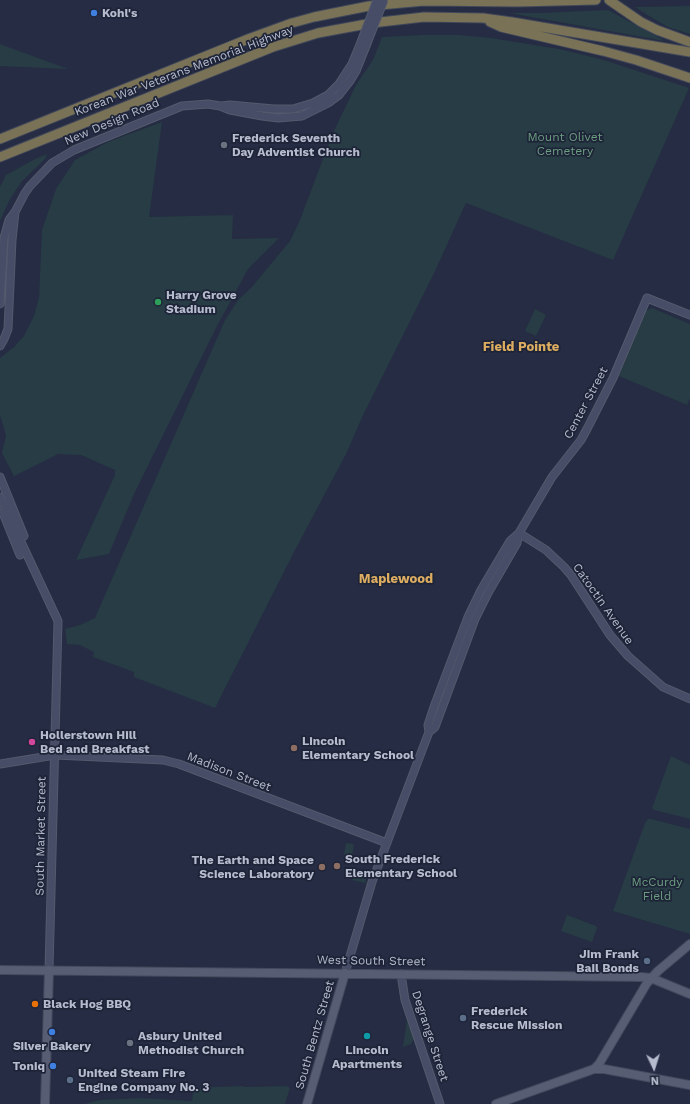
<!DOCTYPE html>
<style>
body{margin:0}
#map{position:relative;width:690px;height:1104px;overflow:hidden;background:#252c43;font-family:"Work Sans",sans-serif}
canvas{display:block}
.north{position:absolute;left:634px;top:1048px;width:40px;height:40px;-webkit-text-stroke:3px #1e2438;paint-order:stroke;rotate:176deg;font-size:11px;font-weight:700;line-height:16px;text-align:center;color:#b6bbcd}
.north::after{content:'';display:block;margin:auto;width:14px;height:18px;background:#b6bbcd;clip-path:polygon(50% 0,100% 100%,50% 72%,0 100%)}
</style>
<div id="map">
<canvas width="690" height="1104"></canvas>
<div class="north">N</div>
</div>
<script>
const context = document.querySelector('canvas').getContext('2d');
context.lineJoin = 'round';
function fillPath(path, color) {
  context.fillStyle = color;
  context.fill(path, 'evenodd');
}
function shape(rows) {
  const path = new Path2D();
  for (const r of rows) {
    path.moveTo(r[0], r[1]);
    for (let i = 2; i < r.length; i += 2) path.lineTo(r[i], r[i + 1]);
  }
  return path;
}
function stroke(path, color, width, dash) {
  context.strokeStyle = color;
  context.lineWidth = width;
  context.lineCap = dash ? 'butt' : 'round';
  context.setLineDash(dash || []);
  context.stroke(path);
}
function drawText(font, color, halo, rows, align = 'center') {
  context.font = font + ' "Work Sans",sans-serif';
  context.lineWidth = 3.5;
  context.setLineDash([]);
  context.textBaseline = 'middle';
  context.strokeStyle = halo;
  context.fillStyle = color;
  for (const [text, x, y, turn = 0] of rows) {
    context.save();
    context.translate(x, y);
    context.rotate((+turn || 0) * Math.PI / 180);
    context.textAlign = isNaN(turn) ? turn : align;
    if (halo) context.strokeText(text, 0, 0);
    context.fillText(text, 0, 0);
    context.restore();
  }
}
const green = shape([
 [690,6,690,34,668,27,654,19,635,7],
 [608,10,665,41,509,13,541,13],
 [422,35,459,35,491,38,559,49,604,60,689,88,613,260,466,203,435,271,364,413,346,454,294,552,215,708,134,677,134,672,93,657,94,652,80,645,67,644,65,629,80,625,95,618,225,320,238,300,251,288,290,241,300,220,332,135,356,85,373,60,382,37],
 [0,44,68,69,0,66],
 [162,122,149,217,233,215,232,239,279,238,248,269,217,326,134,494,109,554,76,560,115,475,115,470,81,455,58,454,14,476,2,453,6,435,0,415,0,358,14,347,24,336,34,316,39,298,42,230,56,189,75,160,108,142],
 [47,154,45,159,22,181,10,199,0,221,0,187,6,175,35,159],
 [652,308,690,324,690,398,687,405,619,376,646,311],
 [535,309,546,315,536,336,525,331],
 [671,756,690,765,690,819,654,810,652,808],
 [648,819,651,819,690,829,690,934,613,911,645,823],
 [346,843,354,844,352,856,344,855],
 [354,870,368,873,365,883,352,880],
 [567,915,596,926,597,928,592,942,561,931],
 [407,1020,414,1039,411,1044,403,1047],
 [240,1086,246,1087,286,1086,290,1088,285,1104,84,1104,100,1100,139,1098,192,1101,194,1088]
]);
const secondary = shape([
 [221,106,230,105,274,109,293,109,313,103,328,95,339,84,352,64,359,47],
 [0,304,4,238,9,220,15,212,25,193,30,186,52,163,74,150,182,106,208,104,220,106,230,110,262,116,278,118,302,116,328,103,339,95,350,81,356,71,366,46],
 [0,346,4,339,8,329,12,240,15,212],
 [0,477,24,536],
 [0,497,58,621,49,970],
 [3,513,20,555],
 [519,533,546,550,564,567,571,575,610,635,628,656,663,687,690,699],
 [429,732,435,727,475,619,488,593,517,543,519,533],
 [0,764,55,755,163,760,179,764,387,843],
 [345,973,372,882,429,732,428,725,435,704,468,617,481,590,510,541,519,533,552,477,581,440,587,429,613,378,647,298,690,315],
 [401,974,405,1000,440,1104]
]);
const primary = shape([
 [0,970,641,977,651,978,690,994],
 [594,1069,599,1064,647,983,658,971,690,944],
 [45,1104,49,970],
 [307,1104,345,973],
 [496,1104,594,1069,604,1069,690,1085]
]);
const highway = shape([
 [609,0,641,22,657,30,690,42],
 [490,22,501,27,603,51,636,60,690,78],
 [0,139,248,39,292,23,314,17,369,6,424,1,518,2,596,0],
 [0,157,273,47,318,33,372,23,424,17,483,18,512,22,690,52]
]);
const secondaryBridge = shape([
 [366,46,384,0],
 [359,47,377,0]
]);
const markers = [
 [94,13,4,"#3f7fe0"],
 [224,145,4,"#6b7280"],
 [158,302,4,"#2e9e5b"],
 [32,742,4,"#d1479c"],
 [294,748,4,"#8d6e63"],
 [337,866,4,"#8d6e63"],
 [322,867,4,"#8d6e63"],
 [647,961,4,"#5c6f8a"],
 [35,1004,4,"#e8710a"],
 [463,1018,4,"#5c6f8a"],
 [52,1032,4,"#3f7fe0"],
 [367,1036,4,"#0f9aa8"],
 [130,1043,4,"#6b7280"],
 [53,1066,4,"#3f7fe0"],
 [70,1080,4,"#5c6f8a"]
];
const poiNames = [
 ["Kohl's",102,13],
 ["Frederick Seventh",232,138],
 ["Day Adventist Church",232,152],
 ["Harry Grove",166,295],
 ["Stadium",166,309],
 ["Hollerstown Hill",40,735],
 ["Bed and Breakfast",40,749],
 ["Lincoln",302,741],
 ["Elementary School",302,755],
 ["South Frederick",345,859],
 ["Elementary School",345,873],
 ["The Earth and Space",314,860,"right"],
 ["Science Laboratory",314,874,"right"],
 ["Jim Frank",639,954,"right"],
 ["Bail Bonds",639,968,"right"],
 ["Black Hog BBQ",43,1004],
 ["Frederick",471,1011],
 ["Rescue Mission",471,1025],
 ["Asbury United",138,1036],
 ["Methodist Church",138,1050],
 ["Silver Bakery",52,1046,"center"],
 ["Lincoln",367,1050,"center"],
 ["Apartments",367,1064,"center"],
 ["Toniq",45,1066,"right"],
 ["United Steam FIre",78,1073],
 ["Engine Company No. 3",78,1087]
];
const streetNames = [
 ["Korean War Veterans Memorial Highway",184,71,-21],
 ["New Design Road",112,122,-23],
 ["Center Street",586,403,-62],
 ["Catoctin Avenue",603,604,55],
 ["Madison Street",229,772,21],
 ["South Market Street",41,836,-89],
 ["West South Street",371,961,1],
 ["South Bentz Street",315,1035,-74],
 ["Degrange Street",430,1036,72]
];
const parkNames = [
 ["Mount Olivet",565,137],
 ["Cemetery",565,151],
 ["McCurdy",657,882],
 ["Field",657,896]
];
const neighbourhoodNames = [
 ["Field Pointe",521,347],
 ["Maplewood",396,579]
];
fillPath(green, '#273c44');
stroke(secondary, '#545a6d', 9);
stroke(primary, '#43485c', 10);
stroke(highway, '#41475a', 11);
stroke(secondary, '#474d66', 7);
stroke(primary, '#575e73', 8);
stroke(highway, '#797256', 9);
stroke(secondaryBridge, '#545a6d', 9, []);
stroke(secondaryBridge, '#474d66', 7);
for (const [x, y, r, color] of markers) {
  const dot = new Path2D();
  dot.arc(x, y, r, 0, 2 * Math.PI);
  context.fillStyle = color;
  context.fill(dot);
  stroke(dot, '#1e2438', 1.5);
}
drawText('bold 12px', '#b6bbcd', '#1e2438', poiNames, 'left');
drawText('12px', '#b6bbcd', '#1e2438', streetNames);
drawText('12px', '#6c9f81', '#1e2438', parkNames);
drawText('bold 13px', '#ddad61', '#1e2438', neighbourhoodNames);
</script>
